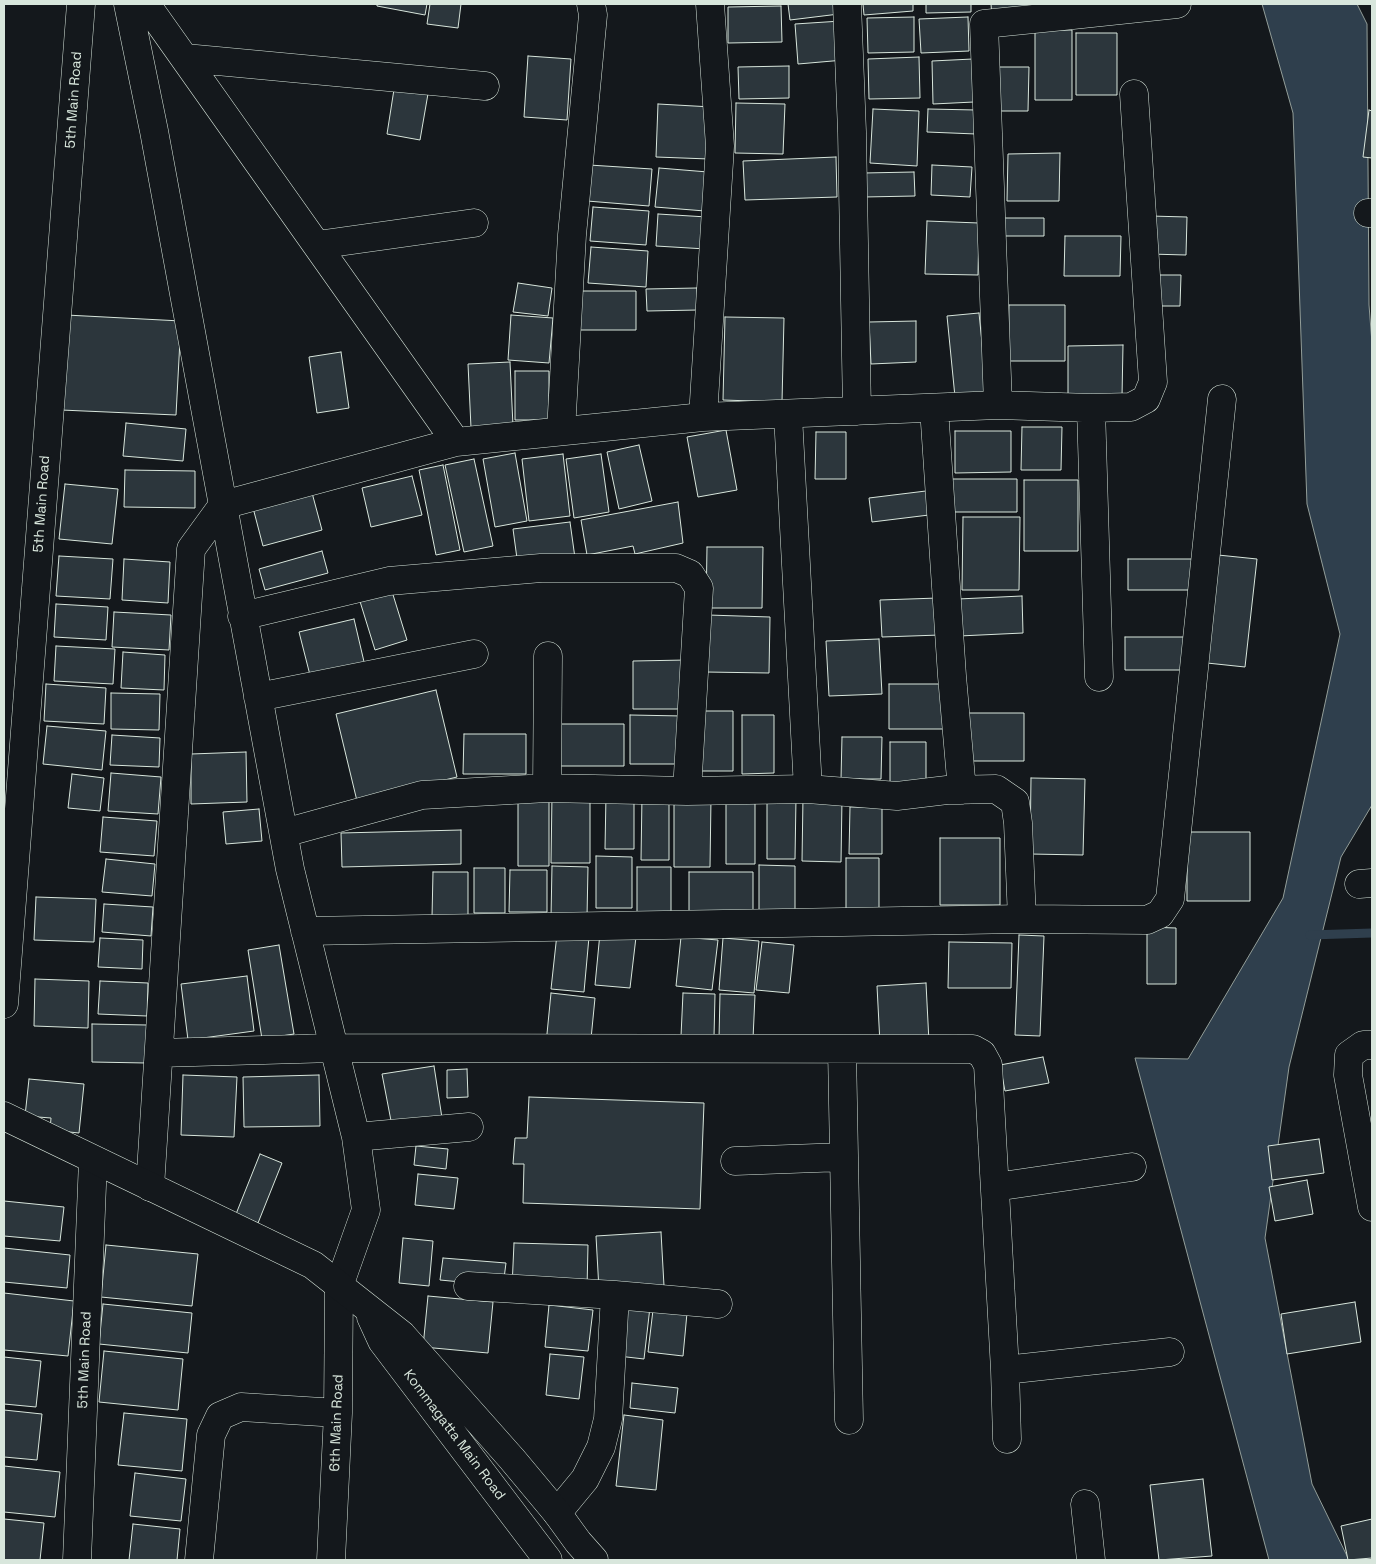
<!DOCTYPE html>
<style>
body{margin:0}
#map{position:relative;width:1376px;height:1564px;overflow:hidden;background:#14181c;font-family:"Space Grotesk",sans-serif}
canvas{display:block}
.frame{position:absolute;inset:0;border:5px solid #d8e6dc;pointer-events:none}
</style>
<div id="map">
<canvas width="1376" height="1564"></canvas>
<div class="frame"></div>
</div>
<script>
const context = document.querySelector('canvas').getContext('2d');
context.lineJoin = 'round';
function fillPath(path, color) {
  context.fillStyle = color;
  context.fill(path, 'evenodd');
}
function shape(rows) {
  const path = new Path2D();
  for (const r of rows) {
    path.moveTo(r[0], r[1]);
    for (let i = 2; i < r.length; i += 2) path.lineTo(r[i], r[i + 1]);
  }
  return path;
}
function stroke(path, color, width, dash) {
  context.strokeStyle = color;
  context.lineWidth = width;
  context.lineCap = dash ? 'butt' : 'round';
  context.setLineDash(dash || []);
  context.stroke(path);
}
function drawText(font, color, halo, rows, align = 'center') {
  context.font = font + ' "Space Grotesk",sans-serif';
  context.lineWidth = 4;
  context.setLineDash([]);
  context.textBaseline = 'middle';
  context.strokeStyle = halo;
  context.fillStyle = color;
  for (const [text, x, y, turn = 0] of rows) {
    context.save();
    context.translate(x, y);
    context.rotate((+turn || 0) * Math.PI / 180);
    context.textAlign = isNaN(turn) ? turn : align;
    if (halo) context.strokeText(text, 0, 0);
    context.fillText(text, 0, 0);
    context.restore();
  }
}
const water = shape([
 [1262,4,1357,4,1367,24,1369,305,1372,343,1372,805,1341,857,1289,1067,1265,1238,1312,1484,1349,1560,1269,1560,1135,1058,1188,1059,1283,898,1340,634,1307,504,1293,113,1262,4]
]);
const stream = shape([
 [1310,935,1372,933]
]);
const building = shape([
 [377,4,427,4,425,15,377,6,377,4],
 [430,4,461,4,458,28,427,24,430,4],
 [788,4,838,4,839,14,790,20,788,4],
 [863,4,913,4,913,11,864,15,863,4],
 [926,4,971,4,971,12,926,13,926,4],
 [991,4,1044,4,1045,13,992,18,991,4],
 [781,6,782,42,728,43,728,7,781,6],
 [914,17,914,52,868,53,867,18,914,17],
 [968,17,969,51,921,53,919,19,968,17],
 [841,21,844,60,798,64,795,24,841,21],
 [1035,30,1072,30,1072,100,1035,100,1035,30],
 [1076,33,1117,33,1117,95,1076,95,1076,33],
 [528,56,571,59,567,120,524,117,528,56],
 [919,57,920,98,869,99,868,59,919,57],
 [973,59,974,102,933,104,932,61,973,59],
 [789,66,789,98,739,99,738,67,789,66],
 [999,67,1029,67,1028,111,999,111,999,67],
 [395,83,429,88,420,140,387,134,395,83],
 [736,103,785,104,783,154,735,153,736,103],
 [658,104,712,107,709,159,656,157,658,104],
 [873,109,919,111,917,166,870,163,873,109],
 [928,109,976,110,976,134,927,132,928,109],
 [1369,110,1372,111,1372,158,1363,157,1369,110],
 [1060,153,1059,201,1007,201,1008,154,1060,153],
 [836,157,837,197,745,200,743,161,836,157],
 [589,165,652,169,649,206,587,201,589,165],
 [932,165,972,167,970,197,931,195,932,165],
 [659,168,708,172,705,211,655,207,659,168],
 [914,172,915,196,864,197,864,173,914,172],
 [593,207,649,211,646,245,590,241,593,207],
 [658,214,707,217,706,249,656,246,658,214],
 [1150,216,1187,217,1186,255,1149,254,1150,216],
 [1002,218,1044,218,1044,236,1002,236,1002,218],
 [927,221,979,223,978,275,925,274,927,221],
 [1065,236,1121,236,1120,276,1064,276,1065,236],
 [591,247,648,251,646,287,588,283,591,247],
 [1150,275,1181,275,1180,306,1150,306,1150,275],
 [518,283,552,288,548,316,513,312,518,283],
 [697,288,698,310,647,311,646,289,697,288],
 [579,291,636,291,636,330,579,330,579,291],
 [1009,305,1065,305,1065,361,1008,361,1009,305],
 [979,313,987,393,955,397,947,316,979,313],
 [66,315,181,321,176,415,61,410,66,315],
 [511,315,553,318,549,363,508,360,511,315],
 [725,317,784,318,782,402,723,400,725,317],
 [916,321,916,362,871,364,869,322,916,321],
 [1123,345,1122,397,1068,397,1068,346,1123,345],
 [341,352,349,408,317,413,309,357,341,352],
 [510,362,513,426,471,428,468,364,510,362],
 [515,371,549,371,549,420,515,420,515,371],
 [126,423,186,429,183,461,123,456,126,423],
 [1022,427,1062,427,1061,470,1021,470,1022,427],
 [726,430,737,490,698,497,687,437,726,430],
 [955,431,1011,431,1011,472,955,473,955,431],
 [816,432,846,432,846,479,815,479,816,432],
 [639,445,652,501,619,509,607,452,639,445],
 [515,453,527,521,495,527,483,459,515,453],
 [563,454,570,516,529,521,522,459,563,454],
 [601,454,609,512,574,518,566,459,601,454],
 [474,459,493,546,464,552,445,465,474,459],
 [443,465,460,550,436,555,419,470,443,465],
 [125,470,195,471,195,508,124,507,125,470],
 [412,476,422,515,371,527,362,488,412,476],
 [951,479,1017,479,1017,512,950,512,951,479],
 [1024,480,1078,480,1078,551,1024,551,1024,480],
 [65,484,118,489,112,544,59,539,65,484],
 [311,489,322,530,263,546,252,504,311,489],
 [926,491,929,515,872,522,869,498,926,491],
 [678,502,683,543,635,554,633,546,587,555,581,520,678,502],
 [963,517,1020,517,1019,590,962,590,963,517],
 [570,522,575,558,518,566,513,529,570,522],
 [707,547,763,547,762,608,706,608,707,547],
 [322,551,328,573,265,590,259,569,322,551],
 [1218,555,1257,559,1245,667,1207,663,1218,555],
 [59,556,113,559,110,599,56,596,59,556],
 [124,559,170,562,168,603,122,600,124,559],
 [1128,559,1199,559,1198,590,1128,590,1128,559],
 [390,585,407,640,375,650,358,595,390,585],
 [1022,596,1023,633,959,636,958,599,1022,596],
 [938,598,940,635,882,637,880,600,938,598],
 [56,604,108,607,106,640,54,637,56,604],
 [114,612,171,615,169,650,112,647,114,612],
 [708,615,770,617,769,673,706,672,708,615],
 [354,619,365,666,311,679,299,632,354,619],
 [1125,637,1186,637,1185,670,1125,670,1125,637],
 [879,639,882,694,829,696,826,641,879,639],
 [56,646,115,649,113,684,54,681,56,646],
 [123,652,165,655,164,690,121,688,123,652],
 [687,660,687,709,633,709,633,661,687,660],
 [46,684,106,688,104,724,44,721,46,684],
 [889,684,943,684,944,729,889,729,889,684],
 [436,690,457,777,357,801,336,714,436,690],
 [111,693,160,694,159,730,111,729,111,693],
 [693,711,733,711,733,771,693,771,693,711],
 [964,713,1024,713,1024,761,964,761,964,713],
 [630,715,683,716,683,764,630,764,630,715],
 [742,715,774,715,774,773,742,774,742,715],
 [555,724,624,724,624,766,555,766,555,724],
 [47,726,106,731,102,770,43,764,47,726],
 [464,734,526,734,526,774,463,774,464,734],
 [112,735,160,738,159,767,110,765,112,735],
 [842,737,882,737,881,779,841,779,842,737],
 [890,742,926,742,926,784,890,784,890,742],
 [246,752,247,802,191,804,191,754,246,752],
 [111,773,161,777,158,814,108,811,111,773],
 [72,774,104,778,100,811,68,808,72,774],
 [1031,778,1085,779,1083,855,1030,854,1031,778],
 [552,795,590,795,590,863,551,863,552,795],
 [606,795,634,795,634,849,605,849,606,795],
 [642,796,669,796,669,860,641,860,642,796],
 [674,797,711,798,710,867,674,867,674,797],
 [803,797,842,798,841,862,802,861,803,797],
 [726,798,755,798,755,864,726,864,726,798],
 [796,798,795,859,767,859,767,799,796,798],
 [549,799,549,866,518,866,518,800,549,799],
 [850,807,882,807,882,854,849,854,850,807],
 [259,809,262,841,226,844,223,812,259,809],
 [103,817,157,821,154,856,100,852,103,817],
 [461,830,461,864,342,867,341,833,461,830],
 [1187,832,1250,832,1250,901,1187,901,1187,832],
 [940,838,1000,838,1000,905,940,905,940,838],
 [596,856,632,857,632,908,596,908,596,856],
 [846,858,879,858,879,912,846,912,846,858],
 [106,859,155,864,152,896,102,892,106,859],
 [759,865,795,866,795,914,759,915,759,865],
 [552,866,588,867,587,917,551,917,552,866],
 [637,867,671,867,671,915,637,915,637,867],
 [474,868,505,868,505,913,474,913,474,868],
 [510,870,547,870,547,912,509,912,510,870],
 [433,872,468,872,468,917,432,917,433,872],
 [689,872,753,872,753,914,689,914,689,872],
 [36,897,96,899,94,942,34,940,36,897],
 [104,904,153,907,151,936,102,932,104,904],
 [1147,927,1176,928,1176,984,1147,984,1147,927],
 [600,933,636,937,630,988,595,985,600,933],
 [557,934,589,937,584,992,551,989,557,934],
 [1019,935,1044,936,1040,1036,1015,1035,1019,935],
 [681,937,718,940,712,990,676,986,681,937],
 [100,938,143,940,142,969,98,967,100,938],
 [723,938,759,941,754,993,719,990,723,938],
 [762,942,794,945,789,993,756,990,762,942],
 [949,942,1012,943,1011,988,948,988,949,942],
 [279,945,294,1034,262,1039,248,950,279,945],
 [247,976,254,1031,188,1040,181,984,247,976],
 [35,979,89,981,88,1028,34,1026,35,979],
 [100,981,148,983,147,1016,98,1014,100,981],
 [926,983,929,1042,880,1044,877,986,926,983],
 [551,993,595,998,590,1049,546,1044,551,993],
 [683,993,715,994,714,1037,681,1036,683,993],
 [720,994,755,995,753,1039,719,1038,720,994],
 [92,1024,147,1025,146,1063,92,1062,92,1024],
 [1043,1057,1049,1083,1005,1091,1000,1065,1043,1057],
 [434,1066,442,1118,392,1126,382,1074,434,1066],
 [467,1069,468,1097,447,1098,447,1070,467,1069],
 [183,1075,237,1077,234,1137,181,1135,183,1075],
 [319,1075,320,1126,244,1127,243,1077,319,1075],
 [29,1079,84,1084,79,1133,50,1130,51,1118,25,1116,29,1079],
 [529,1097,704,1103,700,1209,523,1203,524,1164,513,1164,515,1138,527,1138,529,1097],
 [1319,1139,1324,1173,1272,1180,1268,1146,1319,1139],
 [416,1146,448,1149,446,1169,414,1165,416,1146],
 [260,1154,282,1163,258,1223,236,1214,260,1154],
 [418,1174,458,1178,454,1209,415,1205,418,1174],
 [1307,1180,1313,1214,1275,1221,1269,1187,1307,1180],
 [4,1201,64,1207,60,1241,4,1236,4,1201],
 [661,1232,664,1286,599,1290,596,1236,661,1232],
 [403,1238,433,1241,429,1286,399,1283,403,1238],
 [514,1243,588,1245,587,1289,512,1287,514,1243],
 [106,1245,198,1254,192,1306,101,1297,106,1245],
 [4,1248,70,1255,67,1288,4,1282,4,1248],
 [443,1258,506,1263,503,1286,440,1280,443,1258],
 [4,1293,74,1301,68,1356,4,1350,4,1293],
 [428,1296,493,1302,488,1353,423,1347,428,1296],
 [1355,1302,1361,1342,1287,1354,1281,1314,1355,1302],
 [103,1304,192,1313,188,1353,99,1344,103,1304],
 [624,1304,650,1307,644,1359,618,1356,624,1304],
 [549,1305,593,1310,588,1351,545,1347,549,1305],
 [653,1310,687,1313,683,1356,648,1352,653,1310],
 [104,1351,183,1359,178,1410,99,1402,104,1351],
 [550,1354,584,1357,579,1399,546,1395,550,1354],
 [4,1357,41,1361,36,1407,4,1404,4,1357],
 [632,1383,678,1388,675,1413,630,1408,632,1383],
 [4,1410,42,1414,37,1460,4,1457,4,1410],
 [124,1413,187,1419,182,1471,118,1465,124,1413],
 [624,1415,663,1420,656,1490,616,1486,624,1415],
 [4,1466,60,1472,55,1517,4,1512,4,1466],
 [135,1473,186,1479,181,1521,130,1516,135,1473],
 [1203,1479,1212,1556,1159,1560,1150,1485,1203,1479],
 [4,1519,44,1523,40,1560,4,1560,4,1519],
 [1372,1519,1372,1558,1348,1560,1341,1526,1372,1519],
 [133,1524,180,1529,177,1560,129,1560,133,1524]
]);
const minor = shape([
 [128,4,154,131,290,869,356,1137,366,1210,339,1286,338,1413,331,1560],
 [146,4,456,442,223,505,191,549,150,1187],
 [847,4,852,132,857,411],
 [1063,16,1177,4],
 [185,58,485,86],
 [1368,213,1372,213],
 [317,245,474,223],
 [998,405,984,24,1063,16,1061,4],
 [934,408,952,676,962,790],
 [1091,408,1131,407,1146,399,1153,382,1134,94],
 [703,417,720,146,710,4],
 [561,431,572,235,593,15,591,4],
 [456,442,703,417,998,405,1091,408,1099,677],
 [242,616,389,581,541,568,676,568,690,574,699,588,687,791],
 [258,697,474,654],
 [547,788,548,656],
 [808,789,897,796,947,790,996,789,1015,802,1018,823,1022,919],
 [284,833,422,795,547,788,687,791,808,789,788,415],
 [1359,884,1372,883],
 [305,931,1022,919,1147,920,1160,914,1170,899,1222,399],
 [4,1004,81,4],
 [1372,1045,1363,1045,1349,1055,1348,1075,1372,1207],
 [842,1050,849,1420],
 [159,1053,334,1048,973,1049,982,1054,988,1065,1005,1370],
 [356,1137,469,1127],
 [735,1161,844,1157],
 [995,1187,1132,1167],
 [468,1286,615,1295,718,1304],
 [1007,1439,1005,1370,1170,1352],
 [1085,1504,1091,1560],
 [557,1513,585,1479,601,1447,608,1419,615,1295],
 [77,1560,93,1160],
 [199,1560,211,1435,220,1416,241,1407,338,1413]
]);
const major = shape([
 [4,1116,313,1265,402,1335,512,1459,557,1513,578,1542,594,1560],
 [371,1317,382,1341,548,1560]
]);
const streetNames = [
 ["5th Main Road",74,100,-86],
 ["5th Main Road",42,504,-86],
 ["5th Main Road",85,1360,-88],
 ["6th Main Road",337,1423,-88],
 ["Kommagatta Main Road",454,1435,53]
];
fillPath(water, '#2f3f4d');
stroke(water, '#939e99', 1);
stroke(stream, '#2f3f4d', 9);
fillPath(building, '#2c363c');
stroke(building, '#d8e6dc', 1);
stroke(minor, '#d8e6dc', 29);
stroke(major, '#d8e6dc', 29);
stroke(minor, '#14181c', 28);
stroke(major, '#14181c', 28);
drawText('14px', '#d8e6dc', '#14181c', streetNames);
</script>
